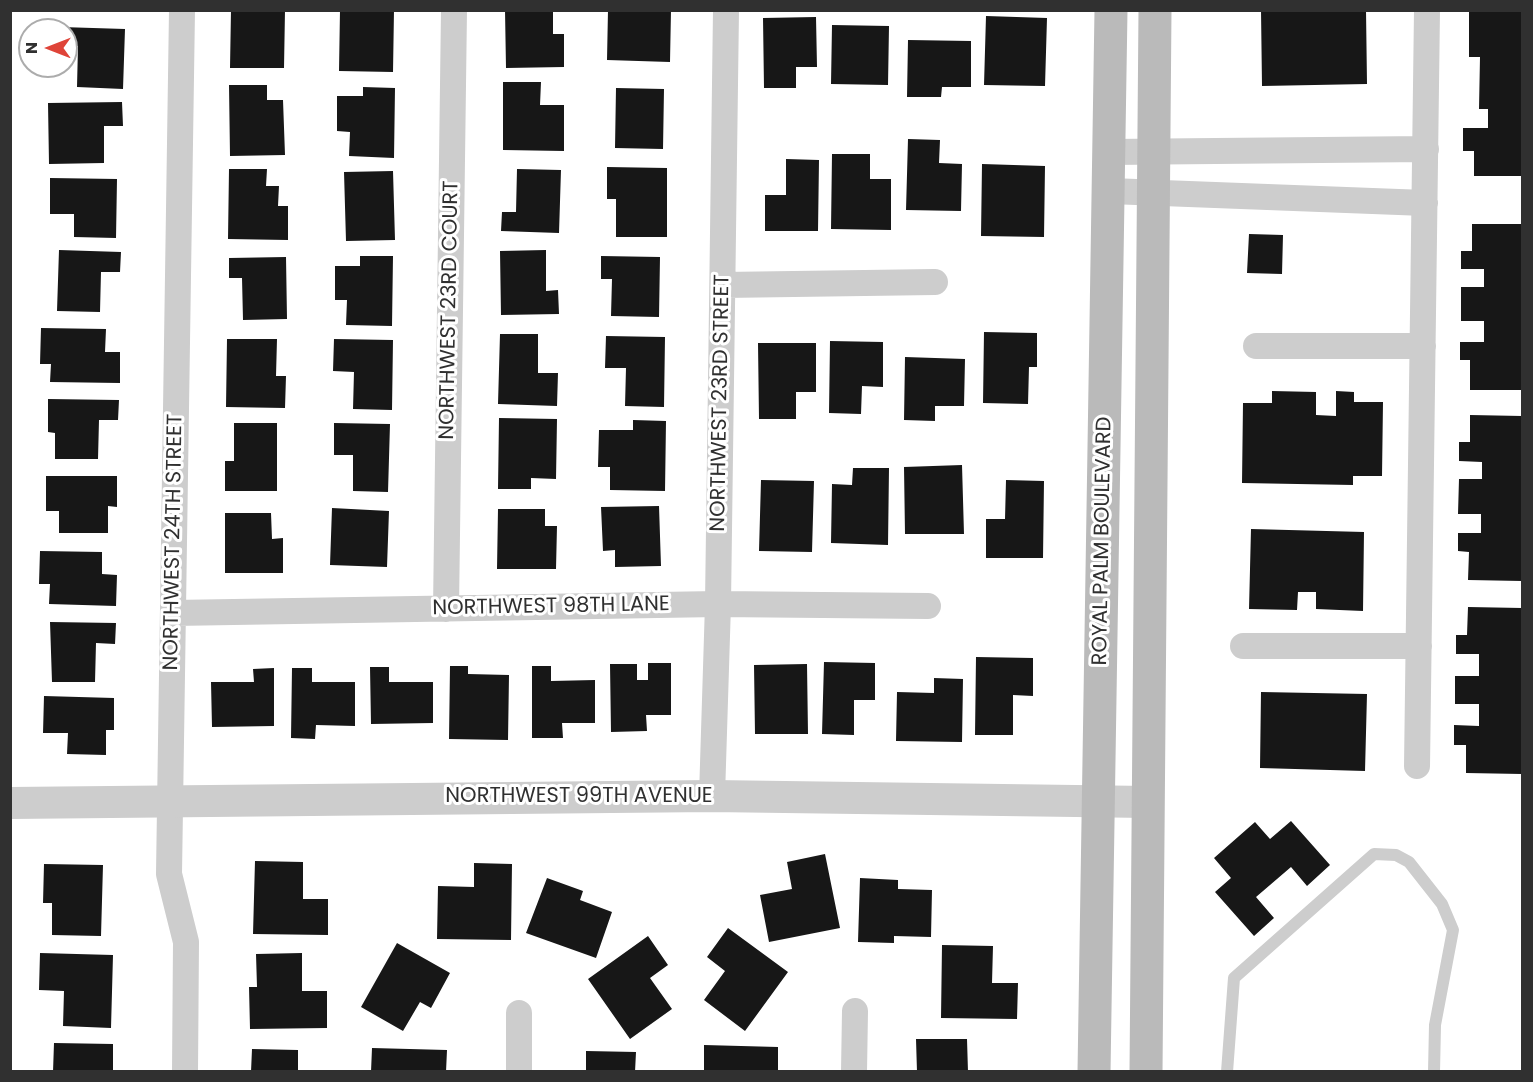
<!DOCTYPE html>
<style>
body{margin:0}
#map{position:relative;width:1533px;height:1082px;overflow:hidden;background:#fff;font-family:Poppins,sans-serif}
canvas{display:block}
.frame{position:absolute;inset:0;border:12px solid #303030;pointer-events:none}
.north{position:absolute;left:18px;top:18px;width:60px;height:60px;box-sizing:border-box;background:#fff;border:2px solid #acacac;border-radius:50%;rotate:270deg;font-size:16px;font-weight:700;line-height:24px;text-align:center;color:#303030}
.north::after{content:'';display:block;margin:auto;width:21px;height:27px;background:#df4439;clip-path:polygon(50% 0,100% 100%,50% 72%,0 100%)}
</style>
<div id="map">
<canvas width="1533" height="1082"></canvas>
<div class="frame"></div>
<div class="north">N</div>
</div>
<script>
const context = document.querySelector('canvas').getContext('2d');
context.lineJoin = 'round';
function fillPath(path, color) {
  context.fillStyle = color;
  context.fill(path, 'evenodd');
}
function shape(rows) {
  const path = new Path2D();
  for (const r of rows) {
    path.moveTo(r[0], r[1]);
    for (let i = 2; i < r.length; i += 2) path.lineTo(r[i], r[i + 1]);
  }
  return path;
}
function stroke(path, color, width, dash) {
  context.strokeStyle = color;
  context.lineWidth = width;
  context.lineCap = dash ? 'butt' : 'round';
  context.setLineDash(dash || []);
  context.stroke(path);
}
function drawText(font, color, halo, rows, align = 'center') {
  context.font = font + ' Poppins,sans-serif';
  context.lineWidth = 6;
  context.setLineDash([]);
  context.textBaseline = 'middle';
  context.strokeStyle = halo;
  context.fillStyle = color;
  for (const [text, x, y, turn = 0] of rows) {
    context.save();
    context.translate(x, y);
    context.rotate((+turn || 0) * Math.PI / 180);
    context.textAlign = isNaN(turn) ? turn : align;
    if (halo) context.strokeText(text, 0, 0);
    context.fillText(text, 0, 0);
    context.restore();
  }
}
const building = shape([
 [231,10,285,10,284,68,230,68],
 [340,10,394,10,393,72,339,71],
 [505,10,553,10,553,34,564,34,564,67,506,68],
 [608,10,671,10,670,62,607,60],
 [1261,10,1366,10,1367,84,1262,86],
 [1469,10,1522,11,1522,176,1474,176,1474,151,1463,151,1463,128,1488,128,1488,109,1479,109,1480,57,1469,57],
 [986,16,1047,18,1045,86,984,85],
 [816,17,817,67,796,67,796,88,764,88,763,18],
 [832,25,889,26,888,85,831,84],
 [61,27,125,29,123,89,77,87,78,46,66,46,66,30,61,30],
 [908,40,971,41,971,87,942,87,941,97,907,97],
 [503,82,541,82,540,105,564,105,564,151,503,150],
 [229,85,267,85,267,100,283,100,285,155,230,156],
 [363,87,395,88,394,158,349,156,350,132,337,131,337,96,363,96],
 [616,88,664,89,663,149,615,148],
 [122,102,123,126,104,126,104,163,49,164,48,103],
 [908,139,940,140,939,163,962,164,961,211,906,210],
 [832,154,870,154,870,179,891,179,891,230,831,229],
 [786,159,819,160,818,231,765,231,765,195,786,195],
 [982,164,1045,166,1044,237,981,236],
 [607,167,667,168,667,237,616,237,616,199,607,199],
 [229,169,267,169,266,186,279,186,278,206,288,206,288,240,228,239],
 [517,169,561,170,559,233,501,231,502,212,516,212],
 [393,171,395,240,346,241,344,172],
 [50,178,117,179,116,238,74,237,74,214,50,214],
 [1472,224,1522,224,1522,390,1470,390,1470,360,1460,360,1460,342,1484,342,1484,321,1461,321,1461,287,1484,287,1484,269,1461,269,1461,251,1472,251],
 [1249,234,1283,235,1282,274,1247,273],
 [59,250,121,252,120,272,101,272,100,312,57,311],
 [546,250,546,291,558,290,559,314,501,315,500,251],
 [360,256,393,256,392,326,346,325,347,300,335,300,335,266,360,266],
 [601,256,660,257,659,317,611,316,612,279,601,279],
 [286,257,287,319,243,320,242,278,229,278,229,258],
 [41,328,106,329,105,352,120,352,120,383,50,382,51,364,40,364],
 [984,332,1037,333,1037,367,1029,367,1028,404,983,403],
 [500,334,538,334,538,373,558,373,557,406,498,404],
 [606,336,665,337,664,407,625,406,626,368,605,368],
 [227,339,277,339,276,376,286,376,285,408,226,407],
 [334,339,393,340,392,410,353,409,354,372,333,371],
 [830,341,883,342,883,387,862,386,861,414,829,413],
 [758,343,816,343,816,392,796,392,796,419,759,419],
 [905,357,965,359,964,406,935,406,935,421,904,420],
 [1272,391,1316,392,1316,415,1336,416,1336,391,1354,392,1354,402,1383,402,1382,476,1353,476,1353,485,1242,483,1243,403,1272,403],
 [48,399,119,400,118,420,99,420,98,459,55,459,55,433,48,432],
 [1470,415,1522,416,1522,581,1468,580,1469,552,1458,551,1458,533,1481,533,1481,514,1458,514,1459,479,1482,479,1482,462,1459,461,1459,442,1470,442],
 [499,418,557,419,556,479,531,478,531,489,498,489],
 [633,420,666,421,665,491,610,490,610,467,598,467,599,430,633,430],
 [234,423,277,423,277,491,225,491,225,461,234,461],
 [334,423,390,424,388,492,353,491,353,455,334,455],
 [962,465,964,534,905,534,904,467],
 [853,468,889,468,888,545,831,543,832,484,852,485],
 [46,476,117,476,117,507,108,506,108,533,59,533,59,511,46,511],
 [761,480,814,481,812,552,759,551],
 [1006,480,1044,481,1043,558,986,558,986,519,1005,519],
 [659,506,661,566,615,567,615,550,603,551,601,507],
 [332,508,389,511,387,567,330,565],
 [498,509,545,509,545,526,557,526,556,569,497,569],
 [225,513,271,513,272,539,283,538,283,573,225,573],
 [1251,529,1364,532,1363,611,1316,609,1316,592,1298,592,1297,610,1249,609],
 [40,551,102,552,102,574,117,575,116,606,49,604,50,584,39,584],
 [1468,607,1522,608,1522,774,1466,773,1466,745,1454,745,1454,725,1479,726,1479,704,1455,704,1455,676,1479,676,1479,654,1456,654,1456,635,1467,635],
 [50,622,116,623,115,644,96,643,95,682,52,682],
 [976,657,1033,658,1033,696,1013,695,1013,735,975,735],
 [824,662,875,663,875,700,854,700,854,735,822,734],
 [648,663,671,663,671,715,646,715,647,731,611,732,610,664,637,664,637,680,648,680],
 [807,664,808,734,755,734,754,665],
 [450,666,468,666,468,674,509,675,508,740,449,739],
 [532,666,551,666,551,681,595,680,595,723,562,723,563,738,532,738],
 [370,667,389,667,389,682,433,682,433,723,371,724],
 [274,668,274,726,212,727,211,682,254,682,253,669],
 [292,668,312,668,312,682,355,682,355,726,316,725,315,739,291,738],
 [934,678,963,679,962,742,896,741,897,692,934,693],
 [1261,692,1367,694,1365,771,1260,768],
 [44,696,114,698,114,730,106,730,106,755,67,754,68,733,43,733],
 [1291,821,1330,865,1307,886,1291,867,1256,897,1274,918,1254,936,1215,892,1231,878,1214,858,1255,822,1270,839],
 [825,854,840,928,769,942,760,895,792,889,787,862],
 [255,861,303,862,303,899,328,899,328,935,253,934],
 [474,863,512,864,511,940,437,939,438,886,474,887],
 [44,864,103,865,101,936,52,935,52,903,43,903],
 [547,878,583,891,580,900,612,912,596,958,526,933],
 [860,878,898,880,898,889,932,890,931,937,894,936,894,943,858,942],
 [728,928,788,972,745,1031,704,1000,725,971,707,957],
 [648,936,668,965,650,978,672,1009,630,1039,588,979],
 [397,943,450,973,431,1008,420,1002,403,1031,361,1007],
 [942,945,993,946,992,983,1018,983,1017,1019,941,1018],
 [40,953,113,955,111,1028,63,1026,64,991,39,990],
 [302,953,302,991,327,991,327,1028,250,1029,249,987,257,987,256,954],
 [916,1039,967,1039,968,1072,917,1072],
 [54,1043,113,1044,113,1072,53,1072],
 [704,1045,778,1047,778,1072,704,1072],
 [372,1048,447,1050,446,1072,371,1072],
 [252,1049,298,1050,298,1072,251,1072],
 [586,1051,636,1052,635,1072,586,1072]
]);
const service = shape([
 [1227,1072,1234,978,1374,854,1396,855,1409,862,1442,904,1453,930,1435,1025,1434,1072]
]);
const minor = shape([
 [182,10,169,874,186,942,185,1072],
 [1110,152,1426,149],
 [1110,191,1425,203],
 [723,285,935,282],
 [1256,346,1423,346],
 [446,609,454,10],
 [173,613,718,604,928,606],
 [1243,646,1419,646],
 [1417,766,1427,10],
 [712,796,718,604,726,10],
 [519,1072,519,1013],
 [854,1072,855,1011]
]);
const tertiary = shape([
 [10,803,712,796,1148,802]
]);
const secondary = shape([
 [1094,1072,1111,10],
 [1146,1072,1155,10]
]);
const streetNames = [
 ["NORTHWEST 23RD COURT",450,310,-89],
 ["NORTHWEST 23RD STREET",721,403,-89],
 ["ROYAL PALM BOULEVARD",1103,541,-89],
 ["NORTHWEST 24TH STREET",174,542,-89],
 ["NORTHWEST 98TH LANE",551,607,-1],
 ["NORTHWEST 99TH AVENUE",579,797]
];
fillPath(building, '#171717');
stroke(service, '#cdcdcd', 12);
stroke(minor, '#cdcdcd', 26);
stroke(tertiary, '#cdcdcd', 32);
stroke(secondary, '#bababa', 33);
drawText('21px', '#303030', '#fff', streetNames);
</script>
